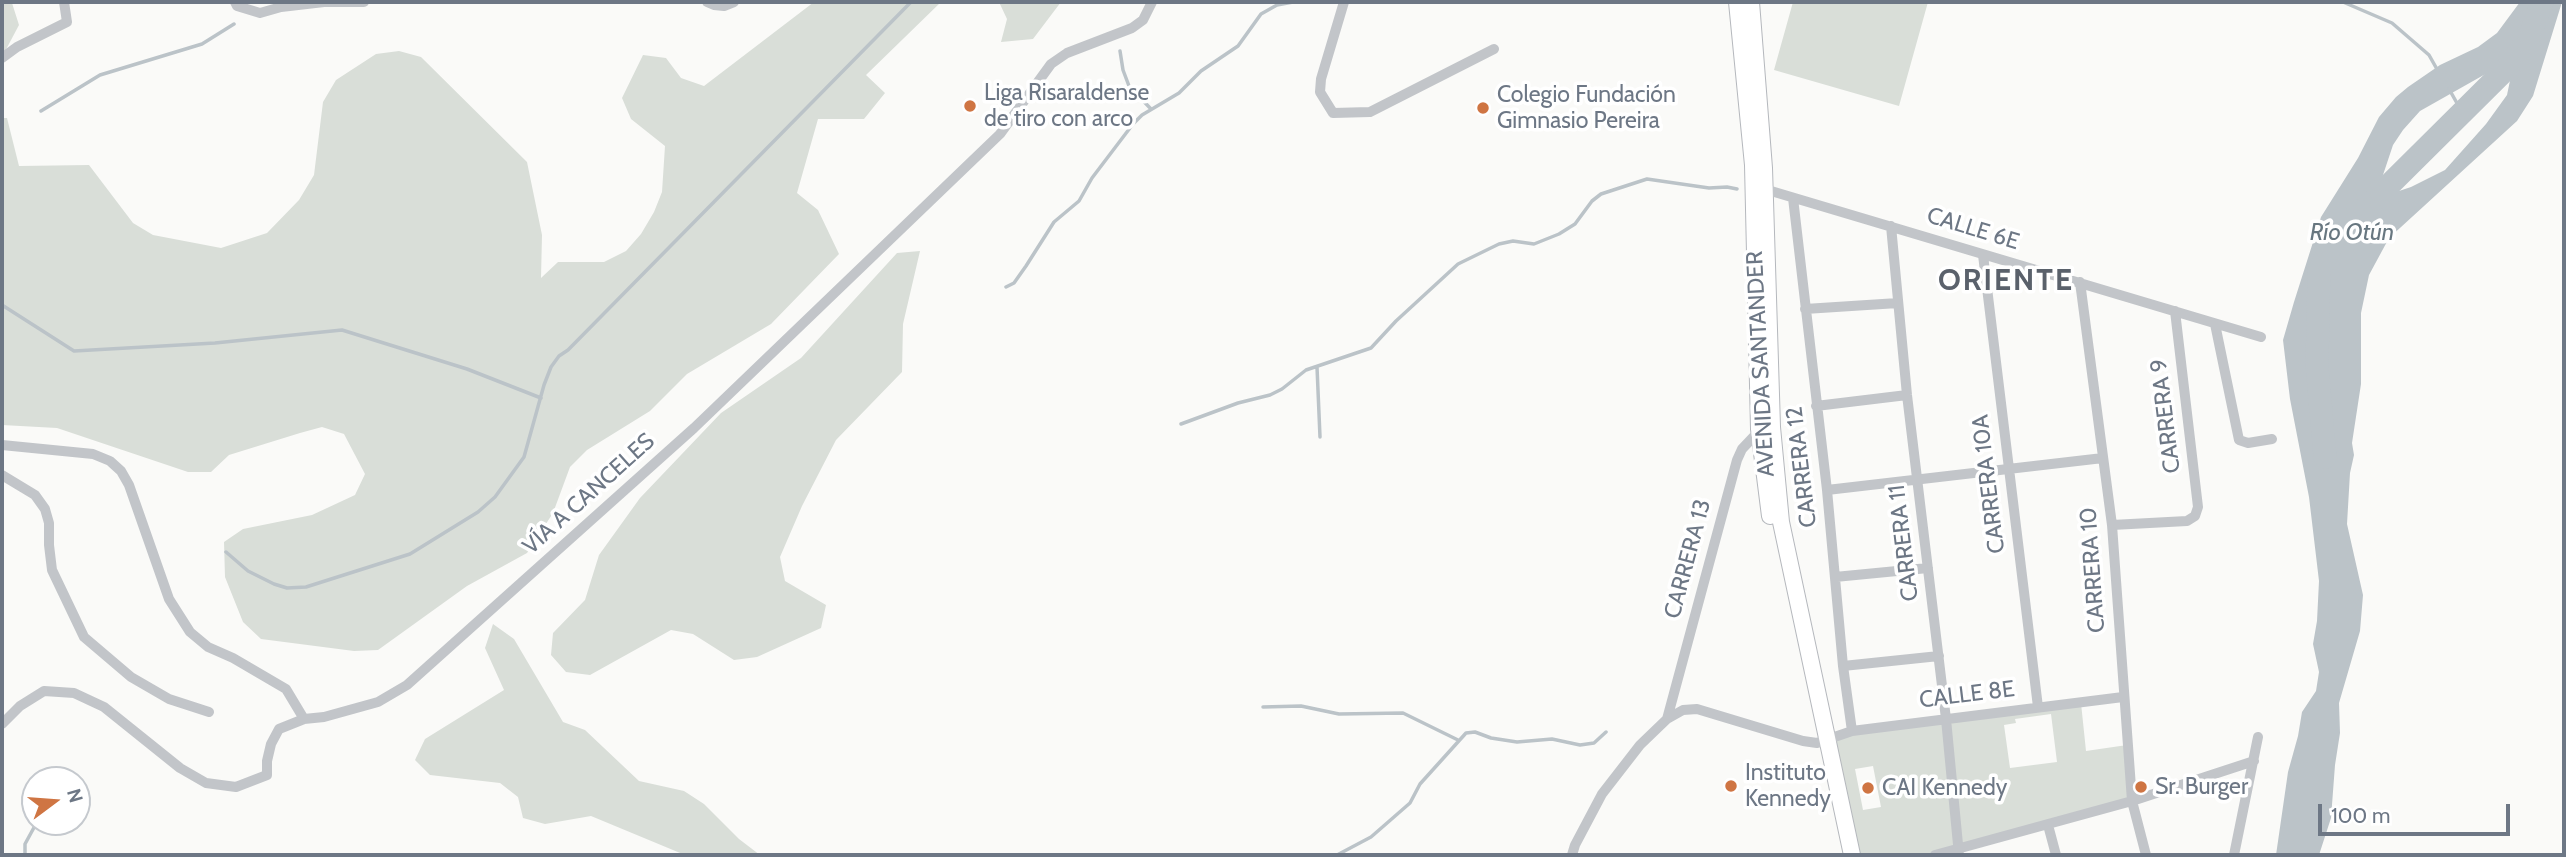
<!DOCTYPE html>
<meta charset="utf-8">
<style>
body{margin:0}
#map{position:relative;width:2566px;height:857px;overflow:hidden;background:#fafaf8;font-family:Cabin,sans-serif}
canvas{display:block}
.frame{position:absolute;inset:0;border:4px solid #6d7785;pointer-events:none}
.north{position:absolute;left:21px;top:766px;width:70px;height:70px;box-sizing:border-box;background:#fff;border:2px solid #c5c9ce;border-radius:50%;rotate:74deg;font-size:19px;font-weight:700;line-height:28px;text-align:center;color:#6d7785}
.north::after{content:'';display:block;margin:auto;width:24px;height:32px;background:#cf7543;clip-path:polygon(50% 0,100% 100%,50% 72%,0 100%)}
.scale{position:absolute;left:2318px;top:804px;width:192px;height:32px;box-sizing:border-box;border:4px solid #6d7785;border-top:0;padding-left:9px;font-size:21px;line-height:24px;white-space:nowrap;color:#6d7785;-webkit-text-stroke:5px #fff;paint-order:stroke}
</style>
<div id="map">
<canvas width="2566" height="857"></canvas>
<div class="frame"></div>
<div class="north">N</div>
<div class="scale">100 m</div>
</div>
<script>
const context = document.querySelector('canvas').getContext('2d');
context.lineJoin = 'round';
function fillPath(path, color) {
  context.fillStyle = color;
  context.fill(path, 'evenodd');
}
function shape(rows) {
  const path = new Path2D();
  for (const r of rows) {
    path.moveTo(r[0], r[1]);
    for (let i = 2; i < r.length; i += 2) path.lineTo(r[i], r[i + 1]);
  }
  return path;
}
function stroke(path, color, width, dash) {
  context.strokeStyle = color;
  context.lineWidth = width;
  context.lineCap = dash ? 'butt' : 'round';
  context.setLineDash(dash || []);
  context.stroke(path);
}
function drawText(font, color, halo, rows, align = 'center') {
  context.font = font + ' Cabin,sans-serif';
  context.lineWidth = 7;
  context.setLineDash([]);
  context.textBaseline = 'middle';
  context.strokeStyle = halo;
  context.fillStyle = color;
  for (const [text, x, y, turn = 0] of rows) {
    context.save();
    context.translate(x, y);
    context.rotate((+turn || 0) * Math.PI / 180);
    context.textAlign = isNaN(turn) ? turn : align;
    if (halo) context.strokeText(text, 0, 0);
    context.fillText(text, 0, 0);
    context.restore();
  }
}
const green = shape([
 [2,2,12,3,19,25,2,57],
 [814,2,941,2,866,75,885,93,864,119,818,119,797,193,818,210,839,254,771,324,687,374,650,411,587,450,570,467,553,513,527,553,467,586,378,650,354,651,261,639,243,622,225,577,224,542,243,529,312,515,355,495,365,474,344,434,322,427,300,433,229,455,211,472,188,472,57,428,2,425,2,118,7,118,19,166,89,165,133,223,153,235,221,248,267,233,299,200,314,175,323,102,336,80,376,54,399,51,421,57,527,162,542,235,541,278,558,262,604,262,626,251,641,234,654,212,662,192,665,146,631,119,622,98,643,55,666,58,681,78,704,86],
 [999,2,1061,2,1033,39,1001,42,1007,19],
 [1793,2,1928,2,1899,106,1774,70],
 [920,251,903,324,902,372,836,440,802,506,780,557,785,581,826,605,821,628,757,657,734,660,693,634,671,630,590,675,566,672,551,655,553,633,585,600,599,555,640,498,721,413,801,358,897,253],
 [493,624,514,639,563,722,585,730,639,781,684,791,704,804,739,839,760,855,685,855,591,816,545,824,523,818,518,797,500,783,430,775,415,760,425,739,504,690,485,648],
 [2081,703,2086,751,2127,745,2132,801,1935,855,1852,855,1827,740,1852,731],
 [2051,714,2057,762,2010,768,2004,725,2016,723,2015,719],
 [1873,766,1881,807,1863,810,1855,769]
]);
const water = shape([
 [2520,2,2562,2,2533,96,2517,121,2389,238,2369,275,2361,313,2361,384,2352,443,2354,455,2350,473,2347,524,2363,595,2360,631,2339,703,2340,733,2335,765,2331,818,2319,855,2276,855,2288,772,2298,736,2302,712,2316,691,2319,672,2313,644,2317,621,2319,581,2309,497,2290,399,2283,340,2294,302,2321,217,2358,158,2379,117,2396,97,2408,87,2440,65,2478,47,2497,33],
 [2505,63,2512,71,2507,95,2486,124,2445,170,2411,187,2375,199,2393,145,2403,130,2420,111],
 [2317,272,2322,272,2327,379,2326,418,2321,428,2314,423,2308,370,2309,304]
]);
const stream = shape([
 [2343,2,2392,23,2429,55,2438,71],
 [1120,51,1123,70,1129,86,1151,109],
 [2449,89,2462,112],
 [41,111,100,75,202,44,234,24],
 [1006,287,1014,283,1026,266,1054,222,1079,201,1092,178,1133,124,1142,115,1179,93,1201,71,1238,46,1261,14,1277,5,1293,2],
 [2,305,74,351,215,343,342,330,467,369,541,398],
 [1317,367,1320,437],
 [1181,424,1238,403,1270,395,1282,389,1306,370,1371,348,1396,321,1458,264,1499,244,1513,241,1534,244,1559,234,1575,224,1592,201,1601,194,1647,179,1709,188,1727,187,1737,189],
 [226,552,248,571,274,584,287,588,306,587,410,554,478,512,495,497,524,457,544,385,551,367,559,356,568,350,911,2],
 [1263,707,1301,706,1339,714,1403,713,1458,740],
 [57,770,59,780],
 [25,855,25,844,37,822],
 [1337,855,1371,837,1410,803,1420,784,1466,733,1475,732,1491,738,1517,742,1552,739,1580,745,1594,743,1606,732]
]);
const river = shape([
 [2325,457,2317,366,2319,271,2340,229,2374,200,2508,67,2530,35,2542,2]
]);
const street = shape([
 [235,2,237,6,260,13,281,7,324,2,364,2],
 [707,2,714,5,724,6,734,2],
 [1344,2,1321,79,1320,92,1333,113,1370,112,1494,49],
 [2,58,17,47,67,22,64,2],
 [1761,188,2261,337],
 [1793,198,1827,490,1843,666,1852,731],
 [1891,226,1907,395,1946,719,1959,855],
 [1983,255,2038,707],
 [2080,282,2112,525,2132,801,2146,855],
 [1805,309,1898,303],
 [2215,324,2239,440,2248,443,2272,439],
 [1816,406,1907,395],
 [2,445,93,454,110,461,121,471,129,485,169,599,190,632,208,647,233,658,286,689,304,719],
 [2,475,35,495,45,509,49,523,49,545,52,570,84,637,131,677,169,699,209,712],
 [1827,490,2103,458],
 [2112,525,2187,521,2195,516,2198,507,2175,311],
 [1835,577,1928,568],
 [1843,666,1939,656],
 [1667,719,1737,460,1742,449,1761,429],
 [2,724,20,706,44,691,74,693,104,707,180,768,206,783,236,787,267,775,267,761,271,744,279,729,304,719,324,717,378,702,407,685,694,428,1000,134,1051,64,1067,53,1132,28,1143,20,1152,2],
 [2048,825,2056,855],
 [1572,855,1575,845,1602,794,1640,745,1667,719,1683,710,1697,709,1803,741,1817,743,1852,731,2123,697],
 [1935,855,2132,801,2254,761],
 [2234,855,2258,737]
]);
const secondary = shape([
 [1737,2,1753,165,1759,429,1770,516],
 [1751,2,1764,168,1772,427,1781,522,1852,855]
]);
const markers = [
 [970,106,7,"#cf7543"],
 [1483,108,7,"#cf7543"],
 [1731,786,7,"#cf7543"],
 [2141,787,7,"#cf7543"],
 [1868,788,7,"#cf7543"]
];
const poiNames = [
 ["Liga Risaraldense",984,93],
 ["de tiro con arco",984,119],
 ["Colegio Fundación",1497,95],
 ["Gimnasio Pereira",1497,121],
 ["Instituto",1745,773],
 ["Kennedy",1745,799],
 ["Sr. Burger",2155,787],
 ["CAI Kennedy",1882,788]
];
const streetNames = [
 ["CALLE 6E",1973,229,17],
 ["AVENIDA SANTANDER",1761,364,-93],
 ["CARRERA 9",2166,416,-97],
 ["CARRERA 12",1802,467,-97],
 ["CARRERA 10A",1989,484,-97],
 ["VÍA A CANCELES",589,494,-42],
 ["CARRERA 11",1904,543,-97],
 ["CARRERA 13",1688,559,-75],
 ["CARRERA 10",2093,570,-94],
 ["CALLE 8E",1967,695,-7]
];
const waterNames = [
 ["Río Otún",2352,233]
];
const districtNames = [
 ["ORIENTE",2006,281]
];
fillPath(green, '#d9ded8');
fillPath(water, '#bbc3c8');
stroke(stream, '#bbc3c8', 3.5);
stroke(river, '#bbc3c8', 23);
stroke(secondary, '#b5b8bd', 18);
stroke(street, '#c2c5c9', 10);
stroke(secondary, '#fff', 16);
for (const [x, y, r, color] of markers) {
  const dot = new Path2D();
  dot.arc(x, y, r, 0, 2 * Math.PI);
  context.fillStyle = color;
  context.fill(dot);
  stroke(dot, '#fff', 2.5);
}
drawText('23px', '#6d7785', '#fff', poiNames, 'left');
drawText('23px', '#6d7785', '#fff', streetNames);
drawText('italic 24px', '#687780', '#fff', waterNames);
context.letterSpacing = '2px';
drawText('bold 30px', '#5a616b', '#fff', districtNames);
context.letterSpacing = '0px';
</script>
